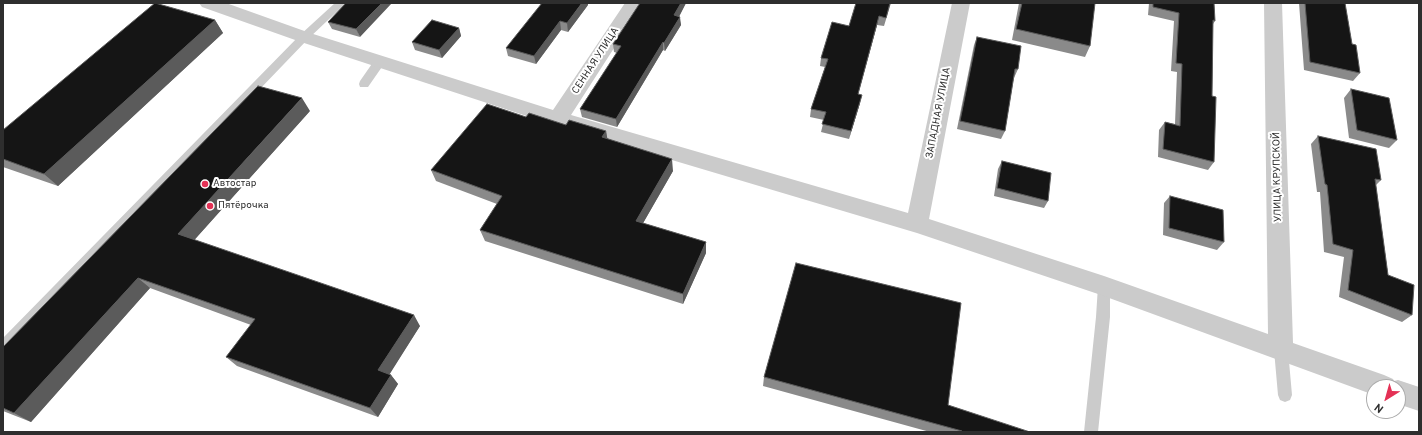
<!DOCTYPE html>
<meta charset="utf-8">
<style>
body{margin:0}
#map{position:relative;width:1422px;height:435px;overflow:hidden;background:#fff;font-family:Overpass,sans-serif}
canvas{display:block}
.frame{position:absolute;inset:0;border:4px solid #2e2e2e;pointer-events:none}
.north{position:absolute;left:1366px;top:379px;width:40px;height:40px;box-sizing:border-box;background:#fff;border:1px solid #ababab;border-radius:50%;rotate:217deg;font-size:11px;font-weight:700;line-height:16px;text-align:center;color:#2e2e2e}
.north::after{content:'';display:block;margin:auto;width:14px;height:18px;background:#e43155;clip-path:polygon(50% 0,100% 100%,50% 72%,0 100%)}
</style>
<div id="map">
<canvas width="1422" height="435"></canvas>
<div class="frame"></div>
<div class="north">N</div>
</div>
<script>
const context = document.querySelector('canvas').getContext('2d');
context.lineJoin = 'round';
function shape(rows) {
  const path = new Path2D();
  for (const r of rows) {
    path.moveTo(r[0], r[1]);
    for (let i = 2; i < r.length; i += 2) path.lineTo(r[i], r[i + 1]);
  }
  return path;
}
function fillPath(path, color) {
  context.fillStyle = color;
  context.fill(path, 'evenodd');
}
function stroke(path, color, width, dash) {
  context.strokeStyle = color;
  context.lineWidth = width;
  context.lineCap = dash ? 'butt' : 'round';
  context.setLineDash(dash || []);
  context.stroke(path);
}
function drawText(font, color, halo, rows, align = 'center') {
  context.font = font + ' Overpass,sans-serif';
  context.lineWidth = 4;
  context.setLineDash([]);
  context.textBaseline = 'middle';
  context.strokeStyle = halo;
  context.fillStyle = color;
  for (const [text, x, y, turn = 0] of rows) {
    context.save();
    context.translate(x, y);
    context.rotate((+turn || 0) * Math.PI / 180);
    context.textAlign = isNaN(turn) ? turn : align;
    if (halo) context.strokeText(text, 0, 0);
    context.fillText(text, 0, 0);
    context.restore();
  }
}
const service = shape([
 [335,3,346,3,308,39,8,351,3,353,3,338,300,35,335,3],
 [380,57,384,58,385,61,384,64,368,87,360,87,359,84,360,81,376,58,380,57],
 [1104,281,1109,282,1110,286,1110,317,1098,432,1084,432,1096,317,1098,286,1099,282,1104,281],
 [1281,344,1286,346,1288,350,1292,395,1290,400,1285,402,1280,400,1278,395,1274,350,1276,346,1281,344]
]);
const minor = shape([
 [199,3,226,3,310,33,553,110,625,3,643,3,571,115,908,213,952,3,970,3,929,219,1104,276,1268,334,1264,3,1282,3,1293,343,1384,375,1393,379,1394,381,1398,380,1419,387,1419,411,1398,404,1398,387,1374,387,1374,395,1101,295,917,233,551,124,298,41,202,7,199,3]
]);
const wall = shape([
 [346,3,360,37,332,29,328,22],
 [640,3,686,3,679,17,681,25,665,51,663,50,617,127,582,117,580,109,617,53,614,52,613,44],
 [891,3,884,26,877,25,858,94,860,103,849,139,821,132,824,120,810,117,811,109,825,67,820,66,821,58,849,26],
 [1019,3,1095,3,1090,46,1085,57,1012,40],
 [1149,3,1214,3,1215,21,1213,24,1212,96,1214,162,1208,170,1158,157,1159,130,1165,122,1175,124,1177,72,1171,71,1174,21,1148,15],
 [1299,3,1345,3,1352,44,1360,73,1353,81,1304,70],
 [588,5,568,32,561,30,536,64,508,56,506,48],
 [215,20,223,33,58,186,3,167,3,130],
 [459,28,461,36,442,58,415,50,412,42],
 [977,37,1018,69,1014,78,1014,77,1005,131,1001,139,957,129,974,45],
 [1351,89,1397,140,1389,148,1349,138,1344,98],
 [310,111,194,240,420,326,389,374,391,375,398,384,378,417,237,366,226,357,251,325,150,288,31,422,3,411,3,347],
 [526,117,566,125,606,131,607,138,673,171,643,223,706,242,706,253,683,304,485,241,480,230,497,204,436,181,431,170],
 [1318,136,1381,180,1376,185,1388,275,1412,315,1402,322,1339,297,1344,257,1324,252,1320,192,1317,192,1311,144],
 [1002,161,1048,201,1044,208,994,196,998,169],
 [1170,196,1224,242,1217,250,1163,235,1164,203],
 [764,377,1030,432,930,432,763,386]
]);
const shadedWall = shape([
 [382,3,392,3,360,37,356,29],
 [582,3,588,3,588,5,568,32,567,23],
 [681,3,686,3,675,24,674,15],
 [879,16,877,25,856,102,858,94],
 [680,17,681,25,665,51,664,43],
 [215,20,223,33,58,186,44,174],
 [560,21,561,30,536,64,534,56],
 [459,28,461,36,442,58,439,50],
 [663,42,663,50,617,127,616,119],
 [862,95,860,103,849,139,851,131],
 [302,98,310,111,189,246,178,234],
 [606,131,608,142,602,137],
 [672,159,673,171,638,232,636,221],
 [706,242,706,253,683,304,683,294],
 [138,278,150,288,31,422,14,413],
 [414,315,420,326,386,380,378,370],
 [391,375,398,384,378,417,370,408]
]);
const building = shape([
 [155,3,215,20,44,174,3,159,3,130,155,3],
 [346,3,382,3,356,29,328,22,346,3],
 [542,3,582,3,567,23,560,21,534,56,506,48,542,3],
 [640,3,681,3,674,15,680,17,664,43,663,42,616,119,580,109,621,46,613,44,640,3],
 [856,3,890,3,886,18,879,16,858,94,862,95,851,131,822,124,826,112,811,109,828,59,821,58,832,22,849,26,856,3],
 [1022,3,1095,3,1090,46,1016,29,1022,3],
 [1153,3,1214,3,1215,21,1213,20,1212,96,1216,97,1214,162,1163,149,1165,122,1180,126,1182,64,1176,63,1179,13,1153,7,1153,3],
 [1305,3,1345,3,1352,44,1356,45,1360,73,1310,62,1305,3],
 [432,20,459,28,439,50,412,42,432,20],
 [977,37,1021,46,1018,69,1015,69,1005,131,960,121,977,37],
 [258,86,302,98,178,234,414,315,378,370,391,375,370,408,226,357,255,319,138,278,14,413,3,408,3,347,258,86],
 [1351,89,1389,98,1397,140,1357,130,1351,89],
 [487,104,526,117,529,113,566,125,569,120,606,131,602,137,672,159,636,221,706,242,683,294,480,230,502,196,431,170,487,104],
 [1318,136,1376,149,1381,180,1375,179,1388,275,1414,285,1412,315,1348,290,1353,250,1333,244,1327,185,1325,184,1318,136],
 [1002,161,1051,173,1048,201,997,188,1002,161],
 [1170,196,1223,210,1224,242,1169,228,1170,196],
 [796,263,961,303,948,405,1030,432,962,432,962,431,764,377,796,263]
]);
const markers = [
 [205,184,4,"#e43155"],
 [210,206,4,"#e43155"]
];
const streetNames = [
 ["СЕННАЯ УЛИЦА",596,61,-57],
 ["ЗАПАДНАЯ УЛИЦА",939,113,-79],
 ["УЛИЦА КРУПСКОЙ",1278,177,-91]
];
const poiNames = [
 ["Автостар",213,184],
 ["Пятёрочка",218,206]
];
fillPath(service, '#cbcbcb');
fillPath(minor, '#cbcbcb');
fillPath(wall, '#8a8a8a');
fillPath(shadedWall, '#5b5b5b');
fillPath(building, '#151515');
stroke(building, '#5b5b5b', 1);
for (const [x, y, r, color] of markers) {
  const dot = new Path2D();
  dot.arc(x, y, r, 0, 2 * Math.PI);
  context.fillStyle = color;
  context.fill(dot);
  stroke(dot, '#fff', 1.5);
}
drawText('10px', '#2e2e2e', '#fff', streetNames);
drawText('10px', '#2e2e2e', '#fff', poiNames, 'left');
</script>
